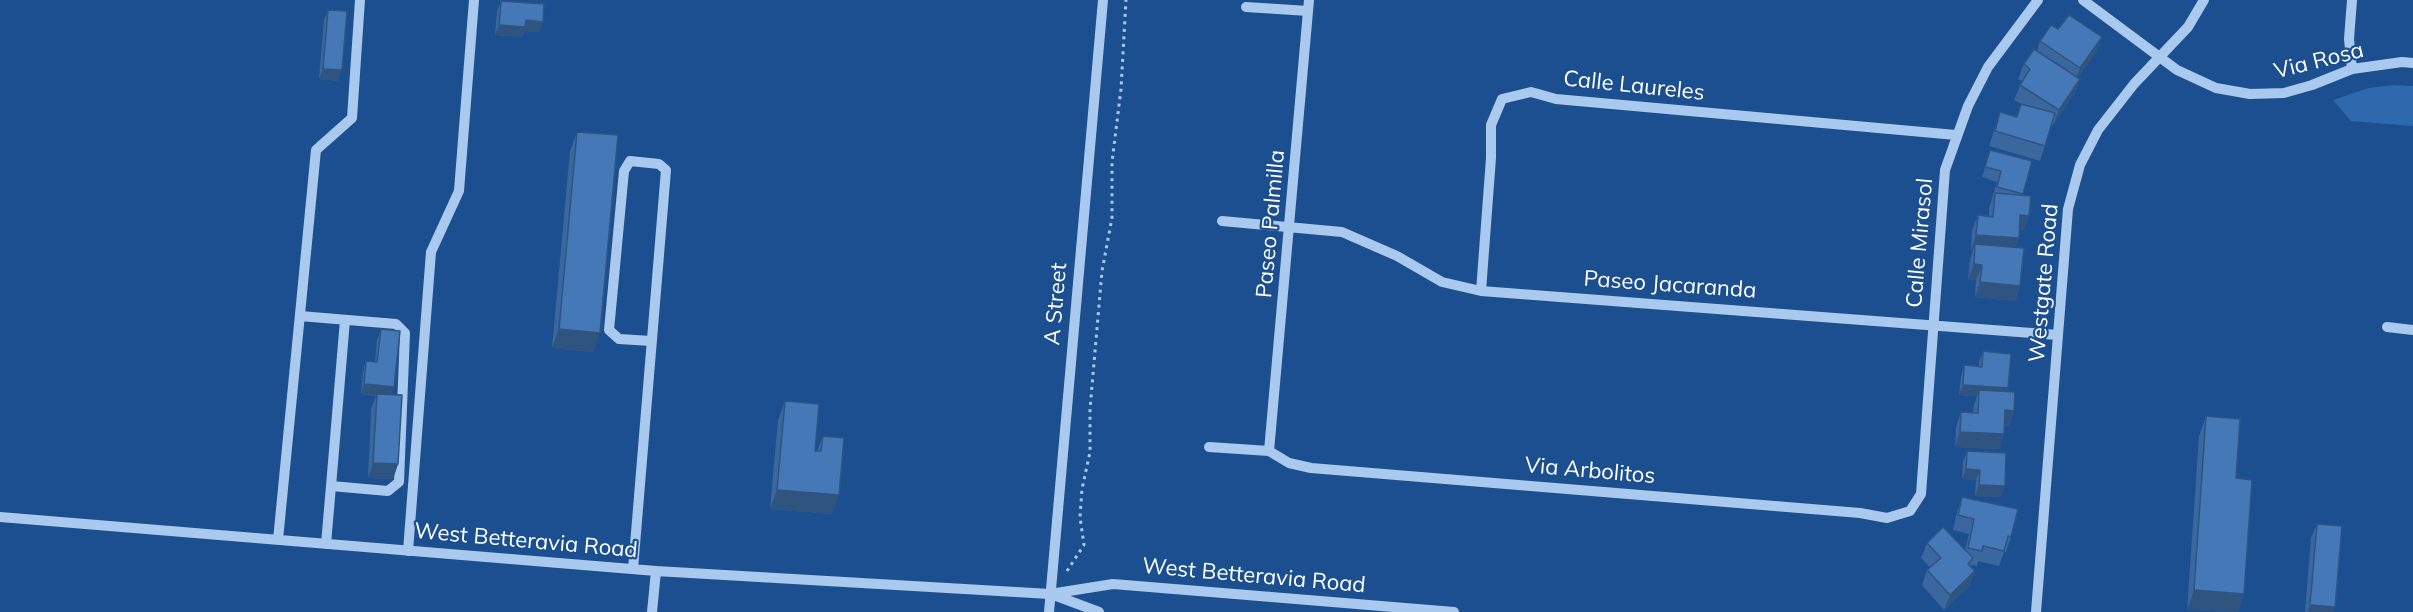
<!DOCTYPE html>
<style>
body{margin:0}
canvas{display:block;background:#1b4f8f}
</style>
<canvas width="2413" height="612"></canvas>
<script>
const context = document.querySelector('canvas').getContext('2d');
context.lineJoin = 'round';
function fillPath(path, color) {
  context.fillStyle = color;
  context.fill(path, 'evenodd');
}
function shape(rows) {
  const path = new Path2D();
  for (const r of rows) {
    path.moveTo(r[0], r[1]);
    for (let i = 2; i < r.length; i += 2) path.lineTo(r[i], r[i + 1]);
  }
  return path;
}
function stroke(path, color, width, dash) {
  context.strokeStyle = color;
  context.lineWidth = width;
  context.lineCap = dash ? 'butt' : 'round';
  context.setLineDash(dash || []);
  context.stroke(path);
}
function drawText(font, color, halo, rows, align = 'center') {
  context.font = font + ' Mulish,sans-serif';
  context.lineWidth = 4.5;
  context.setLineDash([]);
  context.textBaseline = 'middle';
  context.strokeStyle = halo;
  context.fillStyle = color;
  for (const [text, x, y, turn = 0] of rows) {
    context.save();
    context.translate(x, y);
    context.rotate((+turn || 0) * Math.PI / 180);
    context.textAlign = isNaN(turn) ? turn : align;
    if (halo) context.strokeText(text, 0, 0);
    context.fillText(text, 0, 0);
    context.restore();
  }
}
const green = shape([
 [2393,85,2413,86,2413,126,2351,121,2333,100,2369,88]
]);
const path = shape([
 [1067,571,1084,545,1080,517,1082,489,1090,452,1090,409,1102,271,1112,218,1112,162,1121,89,1126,0]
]);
const minor = shape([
 [2083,0,2177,70,2216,88,2250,94,2284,93,2312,85,2352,69,2402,62,2413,63],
 [1246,7,1308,11],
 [2352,69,2349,39,2352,0],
 [1222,221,1342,232,1397,256,1442,282,1481,291,2058,335],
 [1481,291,1491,158,1491,125,1502,99,1531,92,1556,99,1956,135],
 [300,316,396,324,405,333,399,482,388,491,331,486,326,544],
 [2387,327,2413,330],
 [1209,447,1269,451,1289,463,1311,468,1860,513,1887,518,1910,511,1921,494,1945,170,1968,106,1988,67,2038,0],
 [1269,451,1309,0],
 [331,486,345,320],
 [0,517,656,571,1050,594,1113,584,1454,612],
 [278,540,316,150,352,118,360,0],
 [408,551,431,252,459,191,474,0],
 [633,569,666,170,659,164,630,161,624,171,609,330,619,339,651,341],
 [1051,594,1099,612],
 [652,612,656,571],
 [1049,612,1103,0],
 [2036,612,2068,209,2080,165,2098,130,2134,84,2188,27,2204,0]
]);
const wall = shape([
 [501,1,543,22,539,32,524,31,522,37,495,35,497,11],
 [328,10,338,81,319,79,324,20],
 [2058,29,2102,37,2096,52,2078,78,2080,79,2074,94,2053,125,2052,124,2040,161,1989,146,2000,112,2017,117,2021,104,2014,100,2022,81,2018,79,2024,64,2037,51,2040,41],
 [577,132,593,352,552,348,570,151],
 [1990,150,2032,161,2023,195,2029,216,2023,230,2019,230,2019,238,2015,247,2020,286,2015,301,1975,297,1976,280,1968,279,1970,259,1973,250,1971,250,1972,230,1978,215,1989,216,1989,208,1997,182,1982,177],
 [381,329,392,395,398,464,393,479,368,478,371,409,376,396,361,394,363,371,366,361,375,361,377,340],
 [1983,351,2008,388,2007,392,2014,411,2009,426,2005,425,1999,449,1955,447,1956,427,1961,412,1973,412,1974,405,1977,396,1959,395,1961,376,1964,365,1979,366,1979,362],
 [785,401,815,451,817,451,823,436,832,514,770,509,778,420],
 [2206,416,2236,478,2244,594,2238,612,2187,610,2199,436],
 [1967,451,2001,497,1975,496,1976,480,1962,479,1963,462],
 [1962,497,2011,537,2006,552,2004,552,1999,566,1978,561,1977,566,1971,565,1970,566,1975,571,1969,586,1944,610,1922,585,1927,570,1930,567,1921,558,1927,543,1965,550,1969,534,1953,530,1957,512],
 [2317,524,2333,612,2305,612,2311,538]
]);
const shadedWall = shape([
 [526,20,543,22,539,32,524,31,522,37,495,35,499,25],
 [2102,37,2096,52,2075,83,2080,68],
 [323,69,342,70,338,81,319,79],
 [2080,79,2074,94,2053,125,2059,110],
 [2020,215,2029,216,2023,230,2015,230],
 [1976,235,2019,238,2013,253,1975,244,1973,250,1971,250],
 [1974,264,1982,265,1976,280,1968,279],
 [1980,282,2020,286,2015,301,1975,297],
 [559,329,600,333,593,352,552,348],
 [364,384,394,387,391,397,361,394],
 [1963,385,2008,388,2004,399,1979,390,1977,396,1959,395],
 [2005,410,2014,411,2009,426,2000,425],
 [1960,432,2004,434,1999,449,1955,447],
 [373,463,398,464,393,479,368,478],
 [1966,469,1980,470,1976,480,1962,479],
 [1979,485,2005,486,2001,497,1975,496],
 [777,490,839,495,832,514,770,509],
 [1975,571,1969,586,1944,610,1950,595],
 [2194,590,2244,594,2238,612,2187,610],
 [2310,605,2335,607,2333,612,2307,612]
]);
const building = shape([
 [501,1,544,4,543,22,526,20,525,27,499,25,501,1],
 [328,10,347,11,342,70,323,69,328,10],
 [2069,15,2102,37,2080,68,2040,41,2051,25,2058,29,2069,15],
 [2034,49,2080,79,2059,110,2020,85,2030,69,2024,64,2034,49],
 [2021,104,2055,113,2045,146,1995,131,2000,112,2017,117,2021,104],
 [577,132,618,135,600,333,559,329,577,132],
 [1990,150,2032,161,2023,194,1997,187,2001,171,1985,167,1990,150],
 [1995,193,2031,196,2029,216,2020,215,2019,238,1976,235,1978,215,1993,217,1995,193],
 [1975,244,2024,248,2020,286,1980,282,1982,265,1974,264,1975,244],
 [381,329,400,331,394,387,364,384,366,361,377,362,381,329],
 [1983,351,2011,354,2008,388,1963,385,1964,365,1982,367,1983,351],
 [1979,390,2015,392,2014,411,2005,410,2004,434,1960,432,1961,412,1978,413,1979,390],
 [377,394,402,395,398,464,373,463,377,394],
 [785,401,819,404,815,451,821,451,823,436,844,438,839,495,777,490,785,401],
 [2206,416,2240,419,2236,478,2252,480,2244,594,2194,590,2206,416],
 [1967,451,2006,453,2005,486,1979,485,1980,470,1966,469,1967,451],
 [1962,497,2018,509,2011,537,2008,536,2004,551,1983,546,1982,551,1968,548,1974,519,1958,515,1962,497],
 [2317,524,2342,526,2335,607,2310,605,2317,524],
 [1943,527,1973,558,1968,564,1975,571,1950,595,1927,570,1941,558,1927,543,1943,527]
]);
const streetNames = [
 ["Via Rosa",2319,61,-14],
 ["Calle Laureles",1634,86,6],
 ["Paseo Palmilla",1271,224,-85],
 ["Calle Mirasol",1920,243,-85],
 ["Westgate Road",2044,283,-85],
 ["Paseo Jacaranda",1670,285,4],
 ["A Street",1056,304,-85],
 ["Via Arbolitos",1590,471,5],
 ["West Betteravia Road",526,541,5],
 ["West Betteravia Road",1254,576,5]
];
fillPath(green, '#2e69ad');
stroke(path, '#a9c9ee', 3, [3, 4.5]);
stroke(minor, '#a9c9ee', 10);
fillPath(wall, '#3a679d');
fillPath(shadedWall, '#305480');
fillPath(building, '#4478b7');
stroke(building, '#305480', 1.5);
drawText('22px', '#fff', '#1b4f8f', streetNames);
</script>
